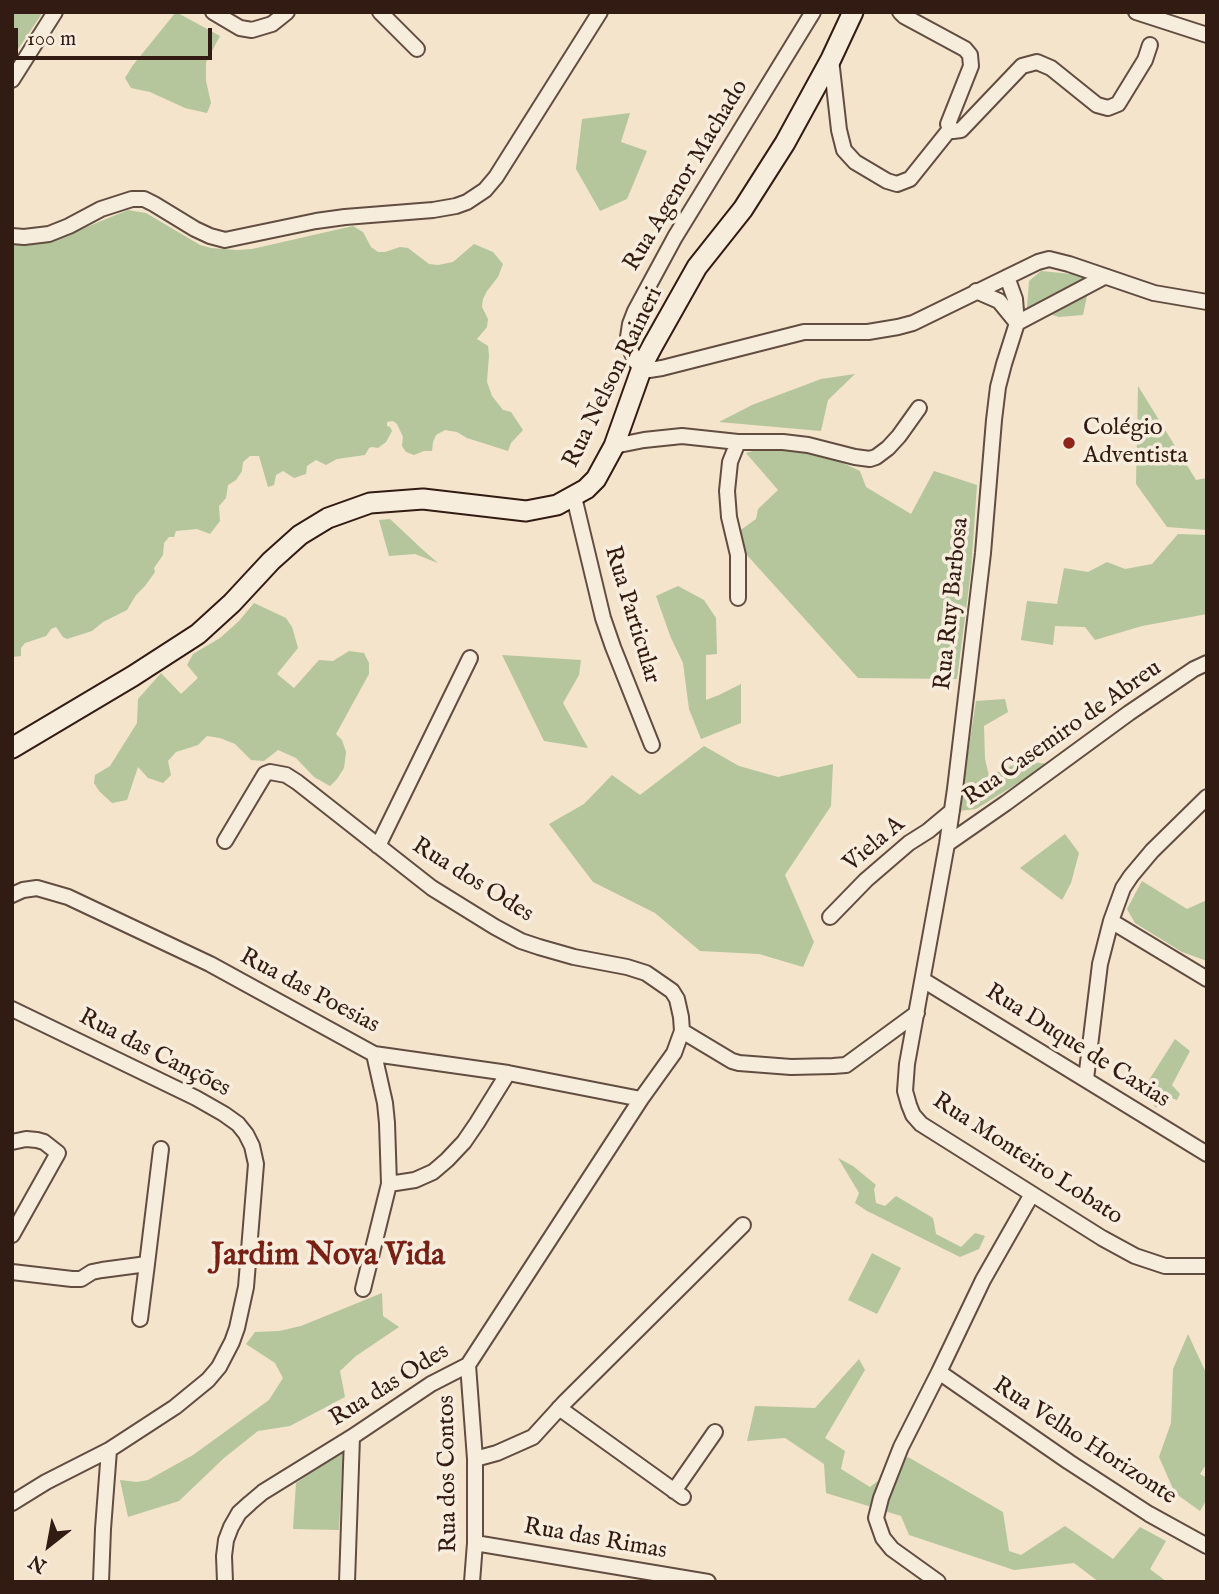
<!DOCTYPE html>
<meta charset="utf-8">
<style>
body{margin:0}
#map{position:relative;width:1219px;height:1594px;overflow:hidden;background:#f3e4cb;font-family:"IM FELL English",serif}
canvas{display:block}
.frame{position:absolute;inset:0;border:14px solid #321b13;pointer-events:none}
.north{position:absolute;left:14px;top:1510px;width:70px;height:70px;-webkit-text-stroke:5px #f7eddd;paint-order:stroke;rotate:211deg;font-size:19px;font-weight:700;line-height:28px;text-align:center;color:#321b13}
.north::after{content:'';display:block;margin:auto;width:24px;height:32px;background:#321b13;clip-path:polygon(50% 0,100% 100%,50% 72%,0 100%)}
.scale{position:absolute;left:14px;top:28px;width:198px;height:32px;box-sizing:border-box;border:4px solid #321b13;border-top:0;padding-left:9px;font-size:21px;line-height:24px;white-space:nowrap;color:#321b13;-webkit-text-stroke:5px #f7eddd;paint-order:stroke}
</style>
<div id="map">
<canvas width="1219" height="1594"></canvas>
<div class="frame"></div>
<div class="north">N</div>
<div class="scale">100 m</div>
</div>
<script>
const context = document.querySelector('canvas').getContext('2d');
context.lineJoin = 'round';
function fillPath(path, color) {
  context.fillStyle = color;
  context.fill(path, 'evenodd');
}
function shape(rows) {
  const path = new Path2D();
  for (const r of rows) {
    path.moveTo(r[0], r[1]);
    for (let i = 2; i < r.length; i += 2) path.lineTo(r[i], r[i + 1]);
  }
  return path;
}
function stroke(path, color, width, dash) {
  context.strokeStyle = color;
  context.lineWidth = width;
  context.lineCap = dash ? 'butt' : 'round';
  context.setLineDash(dash || []);
  context.stroke(path);
}
function drawText(font, color, halo, rows, align = 'center') {
  context.font = font + ' "IM FELL English",serif';
  context.lineWidth = 7;
  context.setLineDash([]);
  context.textBaseline = 'middle';
  context.strokeStyle = halo;
  context.fillStyle = color;
  for (const [text, x, y, turn = 0] of rows) {
    context.save();
    context.translate(x, y);
    context.rotate((+turn || 0) * Math.PI / 180);
    context.textAlign = isNaN(turn) ? turn : align;
    if (halo) context.strokeText(text, 0, 0);
    context.fillText(text, 0, 0);
    context.restore();
  }
}
const green = shape([
 [12,12,43,12,12,58],
 [176,12,220,36,206,62,206,81,211,103,207,113,185,108,150,92,131,88,125,78,133,65],
 [630,113,621,142,647,151,627,199,600,211,576,169,582,119],
 [128,210,146,213,200,245,211,248,237,250,252,249,353,226,363,232,371,247,378,252,385,252,400,247,408,248,429,264,438,265,453,262,474,244,493,252,503,264,498,277,487,291,483,299,482,307,488,319,487,327,477,339,488,346,489,355,487,382,492,396,503,410,511,412,523,430,511,443,508,451,467,438,457,432,445,430,436,435,433,442,432,451,424,451,414,455,406,452,402,446,403,437,397,424,393,421,387,422,387,426,390,427,392,431,386,442,378,448,372,447,369,448,365,455,337,459,326,465,316,460,307,466,306,474,294,478,283,471,276,475,274,485,268,487,259,456,250,456,243,462,242,471,236,480,228,485,226,498,219,506,220,521,210,534,197,529,176,531,174,537,169,537,164,543,163,555,154,568,155,572,145,586,136,595,127,610,103,622,92,631,67,639,63,637,56,627,51,629,46,636,25,643,21,648,21,656,12,657,12,243,39,244,55,240],
 [1041,271,1082,275,1088,291,1083,315,1059,317,1027,307,1029,281],
 [855,374,828,400,821,431,719,422,752,405,821,379],
 [1138,386,1196,480,1207,478,1207,530,1167,527,1136,484],
 [768,447,794,448,832,458,860,471,866,487,911,514,934,471,977,485,971,571,957,679,858,678,746,554,740,546,738,532,756,519,758,509,778,490,746,453],
 [390,519,423,550,438,563,415,554,389,556,379,520],
 [1178,534,1207,535,1207,614,1142,626,1095,640,1085,627,1055,626,1053,645,1021,640,1027,601,1057,604,1064,568,1088,572,1107,562,1125,569,1152,564],
 [678,586,704,600,716,618,717,654,706,655,706,700,719,695,741,684,741,723,701,739,689,709,683,663,671,638,656,596],
 [254,603,286,618,292,627,298,648,277,674,294,688,319,660,333,661,349,651,364,653,369,663,369,674,336,734,342,740,346,752,344,768,337,779,330,786,314,777,296,758,278,750,264,761,251,760,235,744,220,738,207,736,198,745,176,752,168,761,171,775,163,783,148,778,138,767,127,800,112,803,99,791,94,783,95,775,110,766,137,723,138,699,161,673,181,694,198,678,187,665,193,654,220,638,239,621],
 [502,655,581,660,579,675,563,703,588,748,544,741],
 [1005,699,1008,712,984,726,985,759,989,776,1022,761,1049,764,976,809,959,811,976,701],
 [704,746,739,766,778,777,833,764,831,806,785,875,814,942,803,967,759,954,700,951,655,913,593,882,549,824,584,804,612,775,640,795],
 [1065,834,1079,853,1071,883,1062,900,1020,868],
 [1142,881,1187,909,1207,900,1207,961,1182,952,1135,923,1127,909],
 [1175,1039,1190,1051,1172,1085,1180,1094,1177,1100,1164,1095,1156,1108,1142,1091],
 [838,1158,853,1166,876,1185,874,1189,876,1203,885,1206,896,1196,933,1218,936,1234,961,1247,975,1233,985,1236,979,1249,960,1257,867,1211,855,1203,859,1193],
 [872,1253,901,1268,877,1314,848,1300],
 [382,1293,383,1316,399,1327,356,1356,340,1371,345,1397,290,1426,258,1431,224,1458,179,1501,128,1517,120,1480,137,1482,148,1480,193,1455,269,1400,283,1378,275,1363,246,1344,255,1332,279,1331,301,1326],
 [1188,1334,1207,1375,1207,1463,1200,1474,1207,1478,1207,1499,1200,1511,1175,1493,1159,1457,1171,1423,1173,1369],
 [859,1359,865,1370,825,1438,845,1451,841,1469,870,1487,908,1457,1003,1512,1009,1551,1021,1555,1065,1526,1113,1559,1140,1527,1166,1541,1150,1569,1167,1582,1099,1582,1074,1563,1014,1570,909,1535,901,1516,826,1493,824,1464,785,1438,747,1441,755,1406,815,1408],
 [343,1450,339,1530,293,1529,296,1483]
]);
const street = shape([
 [213,12,240,28,252,30,272,24,287,12],
 [380,12,417,49],
 [813,12,675,237,635,311,630,324,628,337,630,349,636,362,643,368,649,370,662,368,804,332,868,332,898,327,913,323,1038,262,1049,259,1069,264,1154,293,1207,302],
 [900,12,904,16,965,49,970,55,971,66,948,124,950,129,953,131,961,130,1022,66,1037,62,1051,68,1097,105,1108,108,1118,104,1145,60,1150,45],
 [1136,12,1207,35],
 [831,59,839,130,844,150,855,162,887,181,897,184,910,179,950,129],
 [12,80,55,12],
 [12,236,24,237,49,234,69,226,101,209,132,199,144,199,154,204,195,229,210,236,225,240,316,221,345,217,433,210,456,206,467,202,485,190,496,177,600,12],
 [1007,277,1015,299,1017,323],
 [1104,277,1017,323,1004,364,998,387,994,420,983,553,955,789,947,844,907,1064,905,1091,909,1105,913,1115,921,1124,1102,1238,1135,1256,1165,1266,1207,1266],
 [976,291,999,301,1017,323],
 [614,446,644,440,682,436,738,442,783,442,808,445,855,457,870,459,876,457,888,448,899,436,919,408],
 [574,497,603,618,613,647,652,745],
 [738,598,738,555,729,517,727,491,730,462,738,442],
 [225,841,265,774,270,772,286,775,297,782,432,888,495,927,521,941,539,947,574,957,627,967,646,973,672,991,677,999,681,1017,682,1031,674,1053,641,1099,468,1365,431,1384,352,1437,263,1492,250,1503,239,1513,231,1527,226,1540,224,1556,225,1582],
 [947,844,1006,803,1129,713,1194,669,1207,663],
 [378,846,470,658],
 [12,895,23,890,37,888,68,897,210,964,374,1054,508,1073,641,1099],
 [830,917,866,880,909,843,928,831,952,811],
 [1111,921,1207,979],
 [923,980,1207,1154],
 [12,1009,196,1098,224,1114,238,1124,246,1134,252,1146,256,1164,246,1287,237,1328,232,1342,219,1367,208,1380,175,1407,109,1450,46,1482,12,1503],
 [682,1031,732,1061,739,1063,791,1067,833,1066,846,1065,917,1013],
 [1086,1079,1100,964,1111,921,1123,888,1131,876,1152,851,1207,797],
 [12,1142,26,1139,37,1140,44,1142,58,1153,12,1235],
 [389,1184,415,1180,433,1172,447,1160,464,1142,477,1123,508,1073],
 [12,1272,72,1279,81,1279,92,1272,102,1270,147,1264,161,1149],
 [363,1289,389,1184,387,1123,385,1103,374,1054],
 [140,1319,147,1264],
 [468,1365,475,1459,475,1543,472,1582],
 [939,1372,1069,1462,1149,1514,1207,1546],
 [559,1408,683,1497],
 [475,1459,497,1453,533,1437,564,1403,743,1225],
 [674,1491,715,1432],
 [475,1543,708,1582],
 [101,1582,103,1529,109,1450],
 [347,1582,352,1437],
 [938,1582,892,1549,883,1538,876,1518,881,1498,901,1447,939,1372,983,1280,1032,1194]
]);
const secondary = shape([
 [12,748,133,676,198,634,232,603,271,561,300,535,328,518,370,503,423,499,526,511,557,505,586,489,596,479,614,446,644,362,653,345,697,267,743,209,785,143,831,59,853,12]
]);
const markers = [
 [1069,443,7,"#8f2418"]
];
const streetNames = [
 ["Rua Agenor Machado",687,176,-59],
 ["Rua Nelson Raineri",614,378,-64],
 ["Rua Ruy Barbosa",953,604,-84],
 ["Rua Particular",631,615,73],
 ["Rua Casemiro de Abreu",1063,734,-35],
 ["Viela A",875,845,-40],
 ["Rua dos Odes",472,881,32],
 ["Rua das Poesias",309,992,28],
 ["Rua Duque de Caxias",1077,1047,32],
 ["Rua das Canções",154,1054,27],
 ["Rua Monteiro Lobato",1027,1160,33],
 ["Rua das Odes",390,1386,-32],
 ["Rua Velho Horizonte",1084,1442,33],
 ["Rua dos Contos",449,1474,-91],
 ["Rua das Rimas",595,1540,10]
];
const poiNames = [
 ["Colégio",1083,429],
 ["Adventista",1083,457]
];
const districtNames = [
 ["Jardim Nova Vida",328,1257]
];
fillPath(green, '#b5c59c');
stroke(street, '#624d41', 18);
stroke(secondary, '#321b13', 23);
stroke(street, '#f7eddd', 14);
stroke(secondary, '#f7eddd', 19);
for (const [x, y, r, color] of markers) {
  const dot = new Path2D();
  dot.arc(x, y, r, 0, 2 * Math.PI);
  context.fillStyle = color;
  context.fill(dot);
  stroke(dot, '#f7eddd', 2.5);
}
drawText('24px', '#321b13', '#f7eddd', streetNames);
drawText('24px', '#321b13', '#f7eddd', poiNames, 'left');
drawText('bold 32px', '#7a1f14', '#f7eddd', districtNames);
</script>
